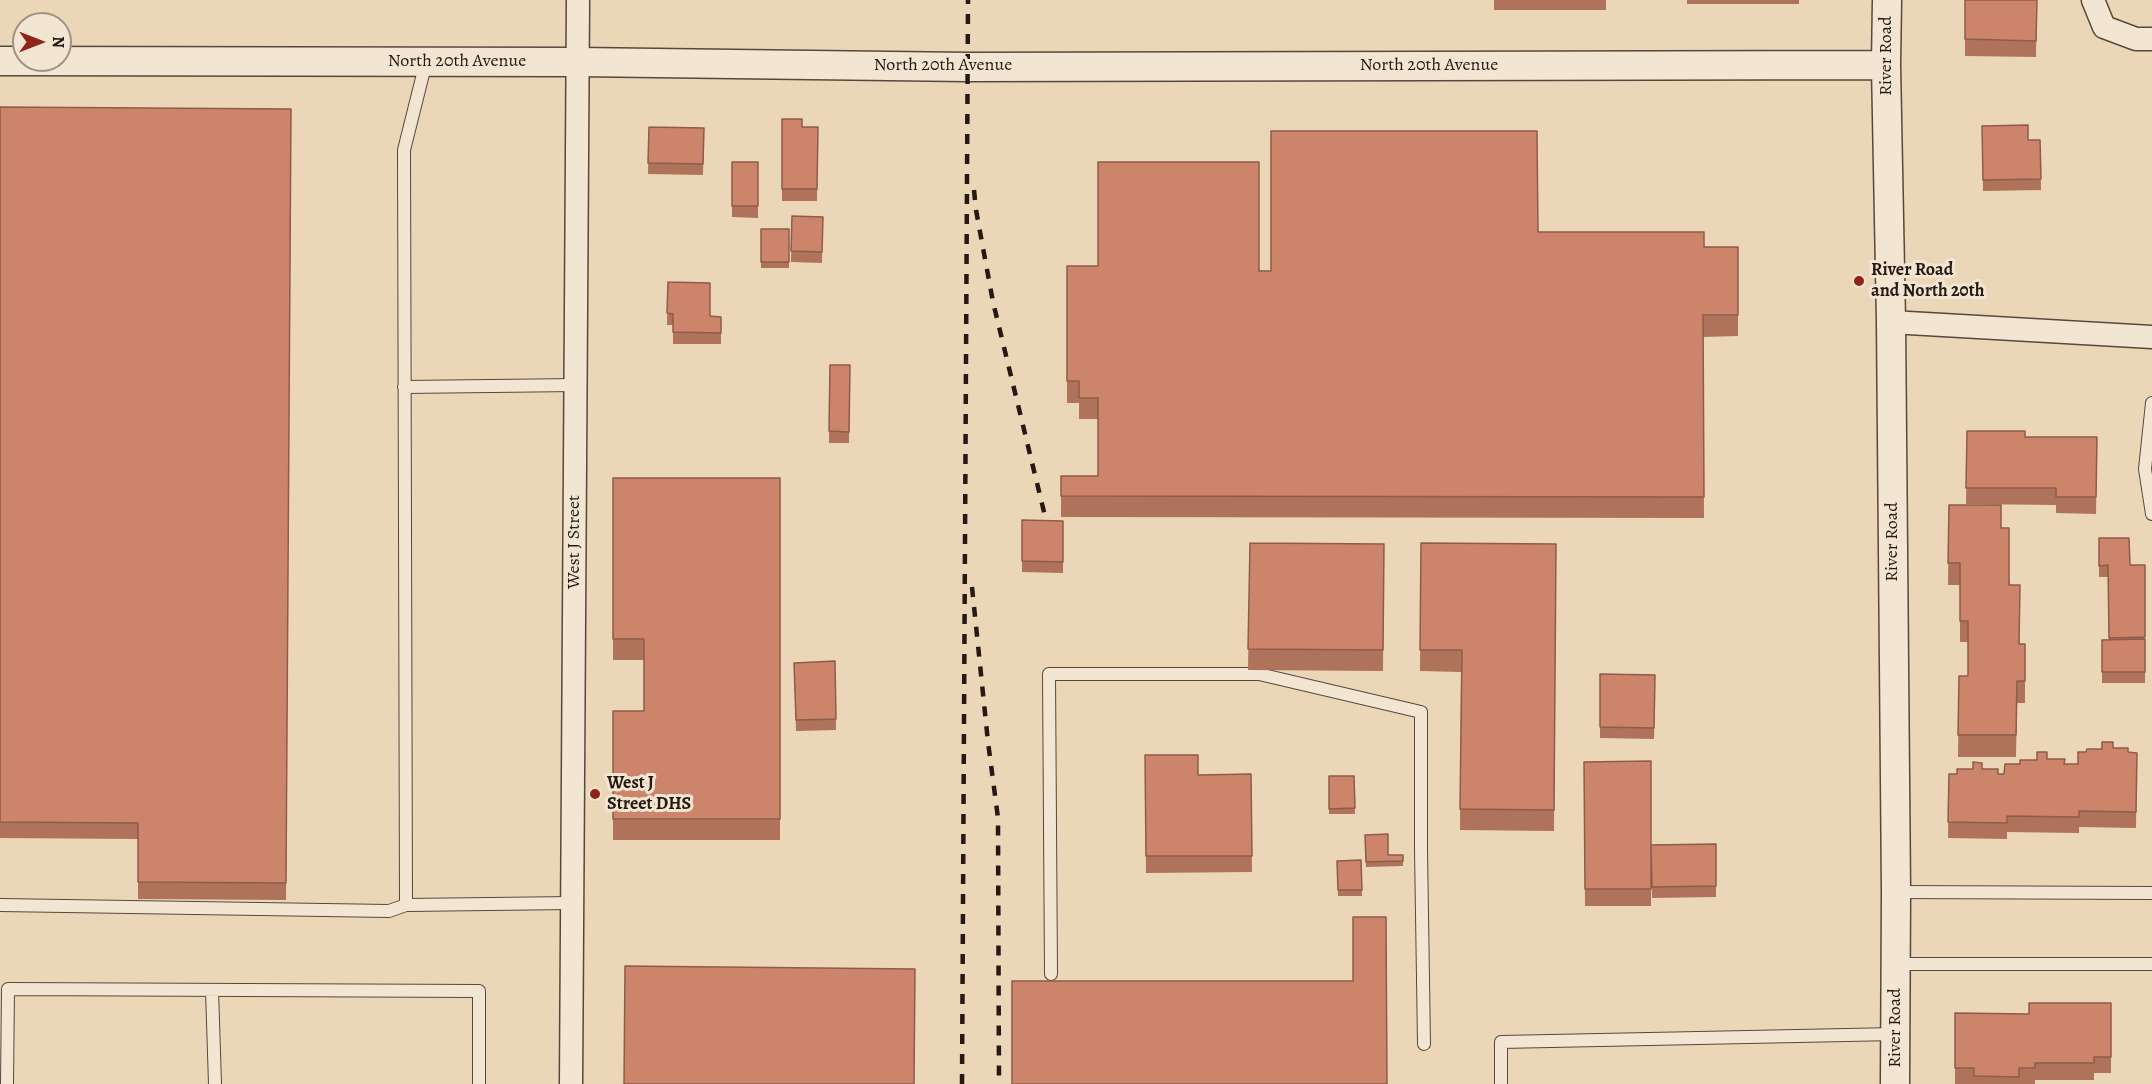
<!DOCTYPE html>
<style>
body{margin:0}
#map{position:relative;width:2152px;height:1084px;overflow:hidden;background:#ebd7b8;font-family:Alegreya,serif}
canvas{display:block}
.north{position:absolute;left:12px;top:12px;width:60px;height:60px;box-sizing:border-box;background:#f2e5d1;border:2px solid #a09385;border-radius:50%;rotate:90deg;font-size:16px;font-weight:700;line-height:24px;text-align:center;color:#261812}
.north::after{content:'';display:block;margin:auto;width:21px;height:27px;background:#8f2418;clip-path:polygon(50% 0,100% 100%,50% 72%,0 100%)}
</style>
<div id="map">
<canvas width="2152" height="1084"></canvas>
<div class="north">N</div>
</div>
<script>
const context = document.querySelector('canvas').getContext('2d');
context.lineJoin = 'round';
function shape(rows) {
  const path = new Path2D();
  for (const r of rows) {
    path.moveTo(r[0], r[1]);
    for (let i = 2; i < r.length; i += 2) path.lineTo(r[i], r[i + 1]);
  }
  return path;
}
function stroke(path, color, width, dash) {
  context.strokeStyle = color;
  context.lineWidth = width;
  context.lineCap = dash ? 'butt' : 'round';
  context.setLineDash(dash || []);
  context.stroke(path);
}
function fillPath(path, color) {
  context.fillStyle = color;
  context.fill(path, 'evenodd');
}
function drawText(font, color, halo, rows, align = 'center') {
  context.font = font + ' Alegreya,serif';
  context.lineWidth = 6;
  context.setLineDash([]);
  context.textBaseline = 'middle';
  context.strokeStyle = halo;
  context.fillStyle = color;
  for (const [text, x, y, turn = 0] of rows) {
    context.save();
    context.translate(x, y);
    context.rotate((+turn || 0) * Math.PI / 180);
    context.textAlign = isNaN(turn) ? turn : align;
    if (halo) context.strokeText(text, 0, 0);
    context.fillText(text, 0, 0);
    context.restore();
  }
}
const service = shape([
 [426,62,404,150,406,905,573,903],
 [404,387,577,385],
 [2152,403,2145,469,2152,514],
 [1896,892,2152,893],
 [0,905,389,911,406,905],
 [1896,964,2152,964],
 [1051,974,1049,674,1259,674,1421,712,1421,849,1424,1044],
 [212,990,215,1084],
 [7,1084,8,989,479,991,479,1084],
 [1501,1084,1501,1042,1896,1034]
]);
const minor = shape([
 [2093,0,2104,27,2136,39,2152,39],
 [1891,322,2152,337],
 [571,1084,578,0]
]);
const tertiary = shape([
 [1887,0,1886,65,1891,322,1896,892,1895,1084],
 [0,61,578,62,967,67,1886,65]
]);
const rail = shape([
 [974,190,976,210,993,302,1045,516],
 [972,587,988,742,998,818,999,1084],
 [962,1084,968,0]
]);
const wall = shape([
 [1494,0,1606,0,1606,10,1494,10],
 [1687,0,1799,0,1799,4,1687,4],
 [1965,0,2037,0,2036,57,1965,56],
 [0,107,291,109,286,900,138,899,138,839,0,838],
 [782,119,802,127,818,127,817,201,782,201],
 [1982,126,2028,140,2040,140,2041,190,1983,191],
 [649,127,704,128,703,175,648,174],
 [732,162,758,162,758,218,732,217],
 [792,216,823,217,822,263,791,262],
 [761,229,789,229,789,268,761,268],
 [1538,232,1704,247,1738,247,1738,336,1703,337,1704,518,1061,517,1061,476,1098,476,1098,419,1079,419,1079,403,1067,403,1067,266,1271,271],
 [668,282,710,316,721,317,721,344,673,344,673,325,667,325],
 [830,365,850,365,849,443,829,443],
 [1967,431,2025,437,2097,437,2096,514,2056,513,2056,505,1966,504],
 [613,478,780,478,780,840,613,840,613,711,644,711,644,660,613,660],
 [1949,505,2001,528,2020,644,2025,644,2025,703,2017,703,2016,757,1958,757,1959,676,1968,676,1968,642,1960,642,1960,585,1948,585],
 [1022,520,1063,521,1063,573,1022,572],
 [2099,538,2130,565,2145,565,2145,683,2102,683,2102,640,2109,640,2108,577,2099,577],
 [1250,543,1384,544,1383,671,1248,670],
 [1421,543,1556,544,1554,831,1460,830,1461,672,1420,671],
 [835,661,836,730,796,731,794,663],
 [1600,674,1655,675,1654,739,1600,738],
 [2113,748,2128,752,2137,753,2136,828,2079,827,2079,833,2007,832,2007,839,1948,838,1949,774,1957,774,1982,769,1998,774,2004,774,2020,764,2047,759,2065,764,2078,764,2086,752],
 [1145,755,1198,775,1251,774,1252,872,1146,873],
 [1651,761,1651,906,1585,906,1584,762],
 [1329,776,1354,776,1355,814,1329,814],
 [1365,835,1388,855,1403,855,1403,866,1366,867],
 [1716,844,1716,897,1652,898,1651,845],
 [1361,860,1362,896,1338,896,1337,861],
 [2111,1003,2111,1073,2094,1073,2094,1080,2035,1080,2035,1084,1955,1084,1955,1013,2029,1014]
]);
const building = shape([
 [1965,0,2037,0,2036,41,1965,39,1965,0],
 [0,107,291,109,286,883,138,882,138,823,0,822,0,107],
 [782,119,802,119,802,127,818,127,817,189,782,189,782,119],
 [2028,125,2028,140,2040,140,2041,179,1983,180,1982,126,2028,125],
 [649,127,704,128,703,164,648,163,649,127],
 [1271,131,1537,131,1538,232,1704,232,1704,247,1738,247,1738,315,1703,315,1704,497,1061,496,1061,476,1098,476,1098,398,1079,398,1079,381,1067,381,1067,266,1098,266,1098,162,1259,162,1259,271,1271,271,1271,131],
 [732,162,758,162,758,206,732,206,732,162],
 [792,216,823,217,822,252,791,251,792,216],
 [761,229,789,229,789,262,761,262,761,229],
 [668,282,710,283,710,316,721,317,721,333,673,332,673,314,667,313,668,282],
 [830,365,850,365,849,432,829,431,830,365],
 [1967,431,2025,431,2025,437,2097,437,2096,497,2056,497,2056,488,1966,488,1967,431],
 [613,478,780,478,780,819,613,819,613,711,644,711,644,639,613,639,613,478],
 [1949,505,2001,505,2001,528,2009,528,2009,585,2020,585,2019,644,2025,644,2025,681,2017,681,2016,735,1958,735,1959,676,1968,676,1968,621,1960,621,1960,563,1948,563,1949,505],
 [1022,520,1063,521,1063,562,1022,561,1022,520],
 [2099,538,2129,538,2130,565,2145,565,2145,637,2109,638,2108,565,2099,566,2099,538],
 [1250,543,1384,544,1383,650,1248,649,1250,543],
 [1421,543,1556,544,1554,810,1460,809,1462,650,1420,650,1421,543],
 [2145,639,2145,672,2102,672,2102,640,2145,639],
 [835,661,836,719,796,720,794,663,835,661],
 [1600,674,1655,675,1654,728,1600,727,1600,674],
 [2102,742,2113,742,2113,748,2128,748,2128,752,2137,753,2136,812,2079,811,2079,817,2007,816,2007,823,1948,822,1949,774,1957,774,1957,769,1973,769,1973,762,1982,763,1982,769,1998,769,1998,774,2004,774,2005,764,2020,764,2020,760,2037,760,2037,752,2047,752,2047,759,2065,759,2064,764,2078,764,2078,752,2086,752,2087,749,2102,749,2102,742],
 [1145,755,1198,755,1198,775,1251,774,1252,856,1146,856,1145,755],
 [1651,761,1651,889,1585,889,1584,762,1651,761],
 [1329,776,1354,776,1355,808,1329,809,1329,776],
 [1388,834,1388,855,1403,855,1403,861,1366,862,1365,835,1388,834],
 [1716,844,1716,886,1652,887,1651,845,1716,844],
 [1361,860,1362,890,1338,890,1337,861,1361,860],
 [1353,917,1386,917,1387,1084,1012,1084,1012,981,1353,981,1353,917],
 [625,966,915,969,914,1084,624,1084,625,966],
 [2029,1003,2111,1003,2111,1057,2094,1057,2094,1063,2035,1063,2035,1068,2019,1068,2019,1077,1974,1076,1974,1068,1955,1068,1955,1013,2029,1014,2029,1003]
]);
const markers = [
 [1859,281,6,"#8f2418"],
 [595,794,6,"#8f2418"]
];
const streetNames = [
 ["River Road",1887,56,-90],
 ["North 20th Avenue",457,62],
 ["North 20th Avenue",943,66],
 ["North 20th Avenue",1429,66],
 ["West J Street",575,542,-90],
 ["River Road",1893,542,-90],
 ["River Road",1896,1028,-90]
];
const poiNames = [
 ["River Road",1871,271],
 ["and North 20th",1871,292],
 ["West J",607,784],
 ["Street DHS",607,805]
];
stroke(service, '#57483c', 14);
stroke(minor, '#57483c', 25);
stroke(tertiary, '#57483c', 31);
stroke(service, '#f2e5d1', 12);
stroke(minor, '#f2e5d1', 22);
stroke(tertiary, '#f2e5d1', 28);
stroke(rail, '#261812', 4.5, [10, 10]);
fillPath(wall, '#af725b');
fillPath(building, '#cc846a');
stroke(building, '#8f5c4a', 1.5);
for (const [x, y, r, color] of markers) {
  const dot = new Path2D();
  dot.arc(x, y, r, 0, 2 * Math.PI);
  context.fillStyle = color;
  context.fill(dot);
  stroke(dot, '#f2e5d1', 2);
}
drawText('18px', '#261812', '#f2e5d1', streetNames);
drawText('bold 18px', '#261812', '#f2e5d1', poiNames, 'left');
</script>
